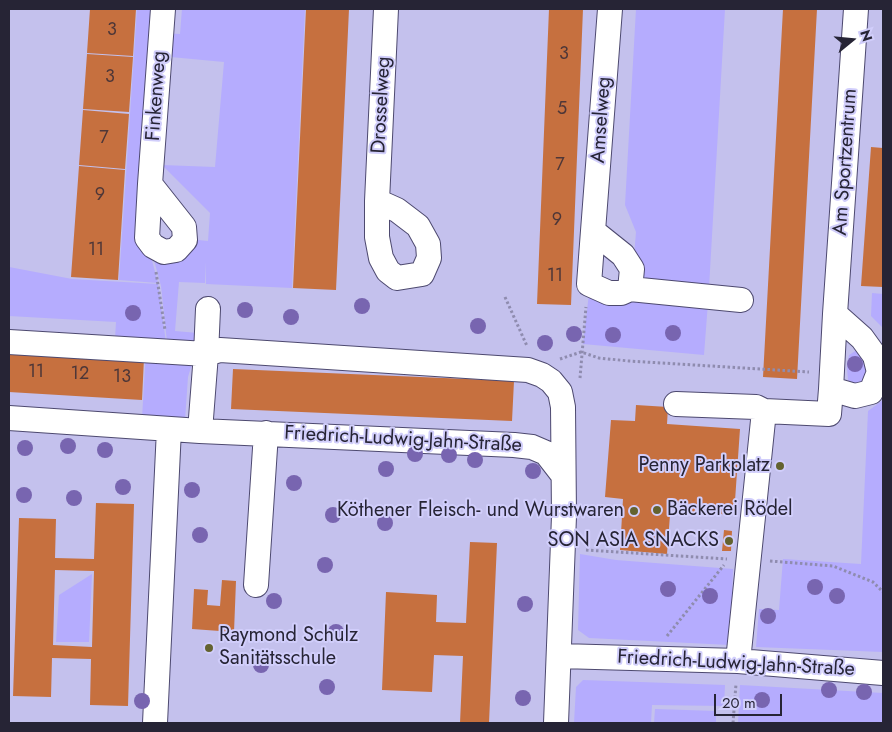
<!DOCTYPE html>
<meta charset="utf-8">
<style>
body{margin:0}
#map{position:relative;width:892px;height:732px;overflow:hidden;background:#c4c1ed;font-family:Jost,sans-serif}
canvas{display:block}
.frame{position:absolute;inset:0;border:10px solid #262435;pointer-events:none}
.north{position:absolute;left:827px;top:15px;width:50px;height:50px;-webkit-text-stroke:4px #d1cefb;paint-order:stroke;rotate:73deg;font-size:14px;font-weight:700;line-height:20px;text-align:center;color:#262435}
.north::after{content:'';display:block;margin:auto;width:18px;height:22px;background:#262435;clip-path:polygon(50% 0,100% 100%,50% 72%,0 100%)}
.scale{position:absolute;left:714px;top:694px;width:68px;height:22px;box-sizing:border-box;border:2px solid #262435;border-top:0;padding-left:6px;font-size:15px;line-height:18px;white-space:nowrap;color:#262435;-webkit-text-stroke:4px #d1cefb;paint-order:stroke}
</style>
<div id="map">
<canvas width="892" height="732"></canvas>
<div class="frame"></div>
<div class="north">N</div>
<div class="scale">20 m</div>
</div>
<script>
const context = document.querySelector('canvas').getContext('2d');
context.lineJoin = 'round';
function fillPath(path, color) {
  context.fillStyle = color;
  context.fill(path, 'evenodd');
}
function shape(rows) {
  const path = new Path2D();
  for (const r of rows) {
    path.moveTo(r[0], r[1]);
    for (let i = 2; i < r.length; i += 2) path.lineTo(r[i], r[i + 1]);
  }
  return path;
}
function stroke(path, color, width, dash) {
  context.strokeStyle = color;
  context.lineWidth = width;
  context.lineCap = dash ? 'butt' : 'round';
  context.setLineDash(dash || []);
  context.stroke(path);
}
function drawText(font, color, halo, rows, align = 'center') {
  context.font = font + ' Jost,sans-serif';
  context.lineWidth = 4;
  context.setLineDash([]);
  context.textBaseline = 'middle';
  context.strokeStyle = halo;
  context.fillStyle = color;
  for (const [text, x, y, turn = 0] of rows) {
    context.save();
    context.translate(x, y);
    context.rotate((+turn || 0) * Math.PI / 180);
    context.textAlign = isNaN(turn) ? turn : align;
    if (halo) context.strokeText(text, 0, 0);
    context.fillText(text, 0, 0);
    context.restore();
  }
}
const green = shape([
 [137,9,162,9,146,238,158,283,119,280],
 [182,9,305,9,292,288,206,284,206,262,205,283,179,282,175,331,198,333,195,352,168,351,161,286,151,249,189,239,208,241,210,213,162,165,215,167,224,62,160,56,162,33,180,34],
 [636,9,725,9,709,288,632,281,636,232,625,205],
 [9,267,72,279,158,284,167,350,114,356,116,322,9,316],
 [590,285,709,289,704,355,583,344],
 [872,293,883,294,883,328,871,316],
 [860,348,874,372,857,387,848,380,847,368,849,355],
 [146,351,195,354,188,377,185,420,142,418],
 [883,400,883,652,756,647,759,609,779,610,783,559,861,564,868,411],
 [580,554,616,560,733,569,730,645,589,638,578,630],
 [92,574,89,642,56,642,59,595],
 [583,680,725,685,724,706,652,705,651,723,574,723,576,687],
 [740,685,883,693,883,723,738,723],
 [655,709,716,711,716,723,654,723]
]);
const building = shape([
 [90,9,136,9,133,56,87,53],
 [306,9,349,9,336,290,293,288],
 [549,9,583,9,571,305,537,304],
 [783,9,817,9,797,379,763,377],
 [87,54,133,57,129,112,83,109],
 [83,110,129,114,125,169,79,165],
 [871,147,883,148,883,287,861,286],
 [79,166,125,170,118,280,71,277],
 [9,350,144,358,142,400,9,392],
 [233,369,514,381,512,421,231,409],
 [636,405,668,407,667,424,740,429,734,515,692,512,693,504,671,502,667,554,620,550,623,499,605,497,611,420,635,421],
 [96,503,134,504,128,706,90,705,91,659,52,658,51,697,13,696,19,518,56,519,55,558,94,559],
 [55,570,94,571,92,647,53,645],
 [724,530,732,531,731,551,722,551],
 [470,542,497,543,489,723,460,723,463,656,434,655,432,692,382,690,386,592,437,595,436,622,466,623],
 [222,580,236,581,234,632,192,629,194,589,208,590,207,605,220,606]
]);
const path = shape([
 [156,272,165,330],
 [505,297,527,346],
 [560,359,581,352,599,358,629,361,809,372],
 [580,378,586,307],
 [586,550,727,559],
 [770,561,833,566,873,582,883,592],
 [667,636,724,565],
 [733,723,736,684]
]);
const minor = shape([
 [150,184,184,227,185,240,176,250,164,252,153,246,147,238,150,184,163,9],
 [377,201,397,210,418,226,428,244,429,258,422,274,397,278,388,271,381,258,377,237,377,201,386,9],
 [593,231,623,255,632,269,630,289,621,293,609,293,589,284,593,231,610,9],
 [630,289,741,300],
 [835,314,862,338,875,356,879,372,871,392,855,396,831,389,835,314,856,9],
 [9,342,206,354,208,309],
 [676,404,756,407,764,411],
 [9,418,200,431,514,445,532,447,546,453,563,475],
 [200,431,206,354,220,350,528,370,542,375,551,381,560,392,563,407,564,516,556,723],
 [256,585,266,433],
 [560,656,738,661,883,673],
 [738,661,764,411,829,414,831,389],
 [155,723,169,429]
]);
const trees = [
 [362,306],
 [245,310],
 [133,313],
 [291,317],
 [478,326],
 [673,333],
 [574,334],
 [613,335],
 [545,343],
 [855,364],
 [68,446],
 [25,448],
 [105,450],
 [415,454],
 [449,455],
 [475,460],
 [386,469],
 [533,471],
 [294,483],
 [123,487],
 [192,490],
 [24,495],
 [74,498],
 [333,515],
 [385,523],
 [200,535],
 [325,565],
 [815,587],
 [668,589],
 [710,596],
 [837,596],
 [274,601],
 [525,604],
 [768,616],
 [336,632],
 [261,665],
 [327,687],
 [829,690],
 [864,692],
 [523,698],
 [762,700],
 [142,701]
];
const markers = [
 [780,466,5,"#63622f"],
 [657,510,5,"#63622f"],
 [634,511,5,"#63622f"],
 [729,541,5,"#63622f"],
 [209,648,5,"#63622f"]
];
const numberNames = [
 ["3",112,31],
 ["3",564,55],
 ["3",110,78],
 ["5",562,110],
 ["7",104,139],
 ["7",560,166],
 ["9",100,196],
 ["9",557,221],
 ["11",96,251],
 ["11",555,277],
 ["11",36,373],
 ["12",80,375],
 ["13",122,378]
];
const streetNames = [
 ["Finkenweg",157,96,-86],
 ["Drosselweg",382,105,-87],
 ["Amselweg",602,120,-86],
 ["Am Sportzentrum",846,162,-86],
 ["Friedrich-Ludwig-Jahn-Straße",403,440,3],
 ["Friedrich-Ludwig-Jahn-Straße",736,664,3]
];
const poiNames = [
 ["Penny Parkplatz",770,466],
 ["Bäckerei Rödel",667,510,"left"],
 ["Köthener Fleisch- und Wurstwaren",624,511],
 ["SON ASIA SNACKS",719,541],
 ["Raymond Schulz",219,636,"left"],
 ["Sanitätsschule",219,659,"left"]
];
fillPath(green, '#b5acfe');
fillPath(building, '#c6703f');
stroke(minor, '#4d496f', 26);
stroke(path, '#8f8caf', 3, [2.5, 2.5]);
stroke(minor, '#fff', 24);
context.fillStyle = '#7865b0';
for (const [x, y] of trees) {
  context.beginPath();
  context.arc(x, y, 8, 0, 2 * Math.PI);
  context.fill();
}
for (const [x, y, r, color] of markers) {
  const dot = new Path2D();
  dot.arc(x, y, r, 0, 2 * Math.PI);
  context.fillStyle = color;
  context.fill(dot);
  stroke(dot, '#d1cefb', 2);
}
drawText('18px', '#4e3738', null, numberNames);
drawText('20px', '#262435', '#d1cefb', streetNames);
drawText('20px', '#262435', '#d1cefb', poiNames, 'right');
</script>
